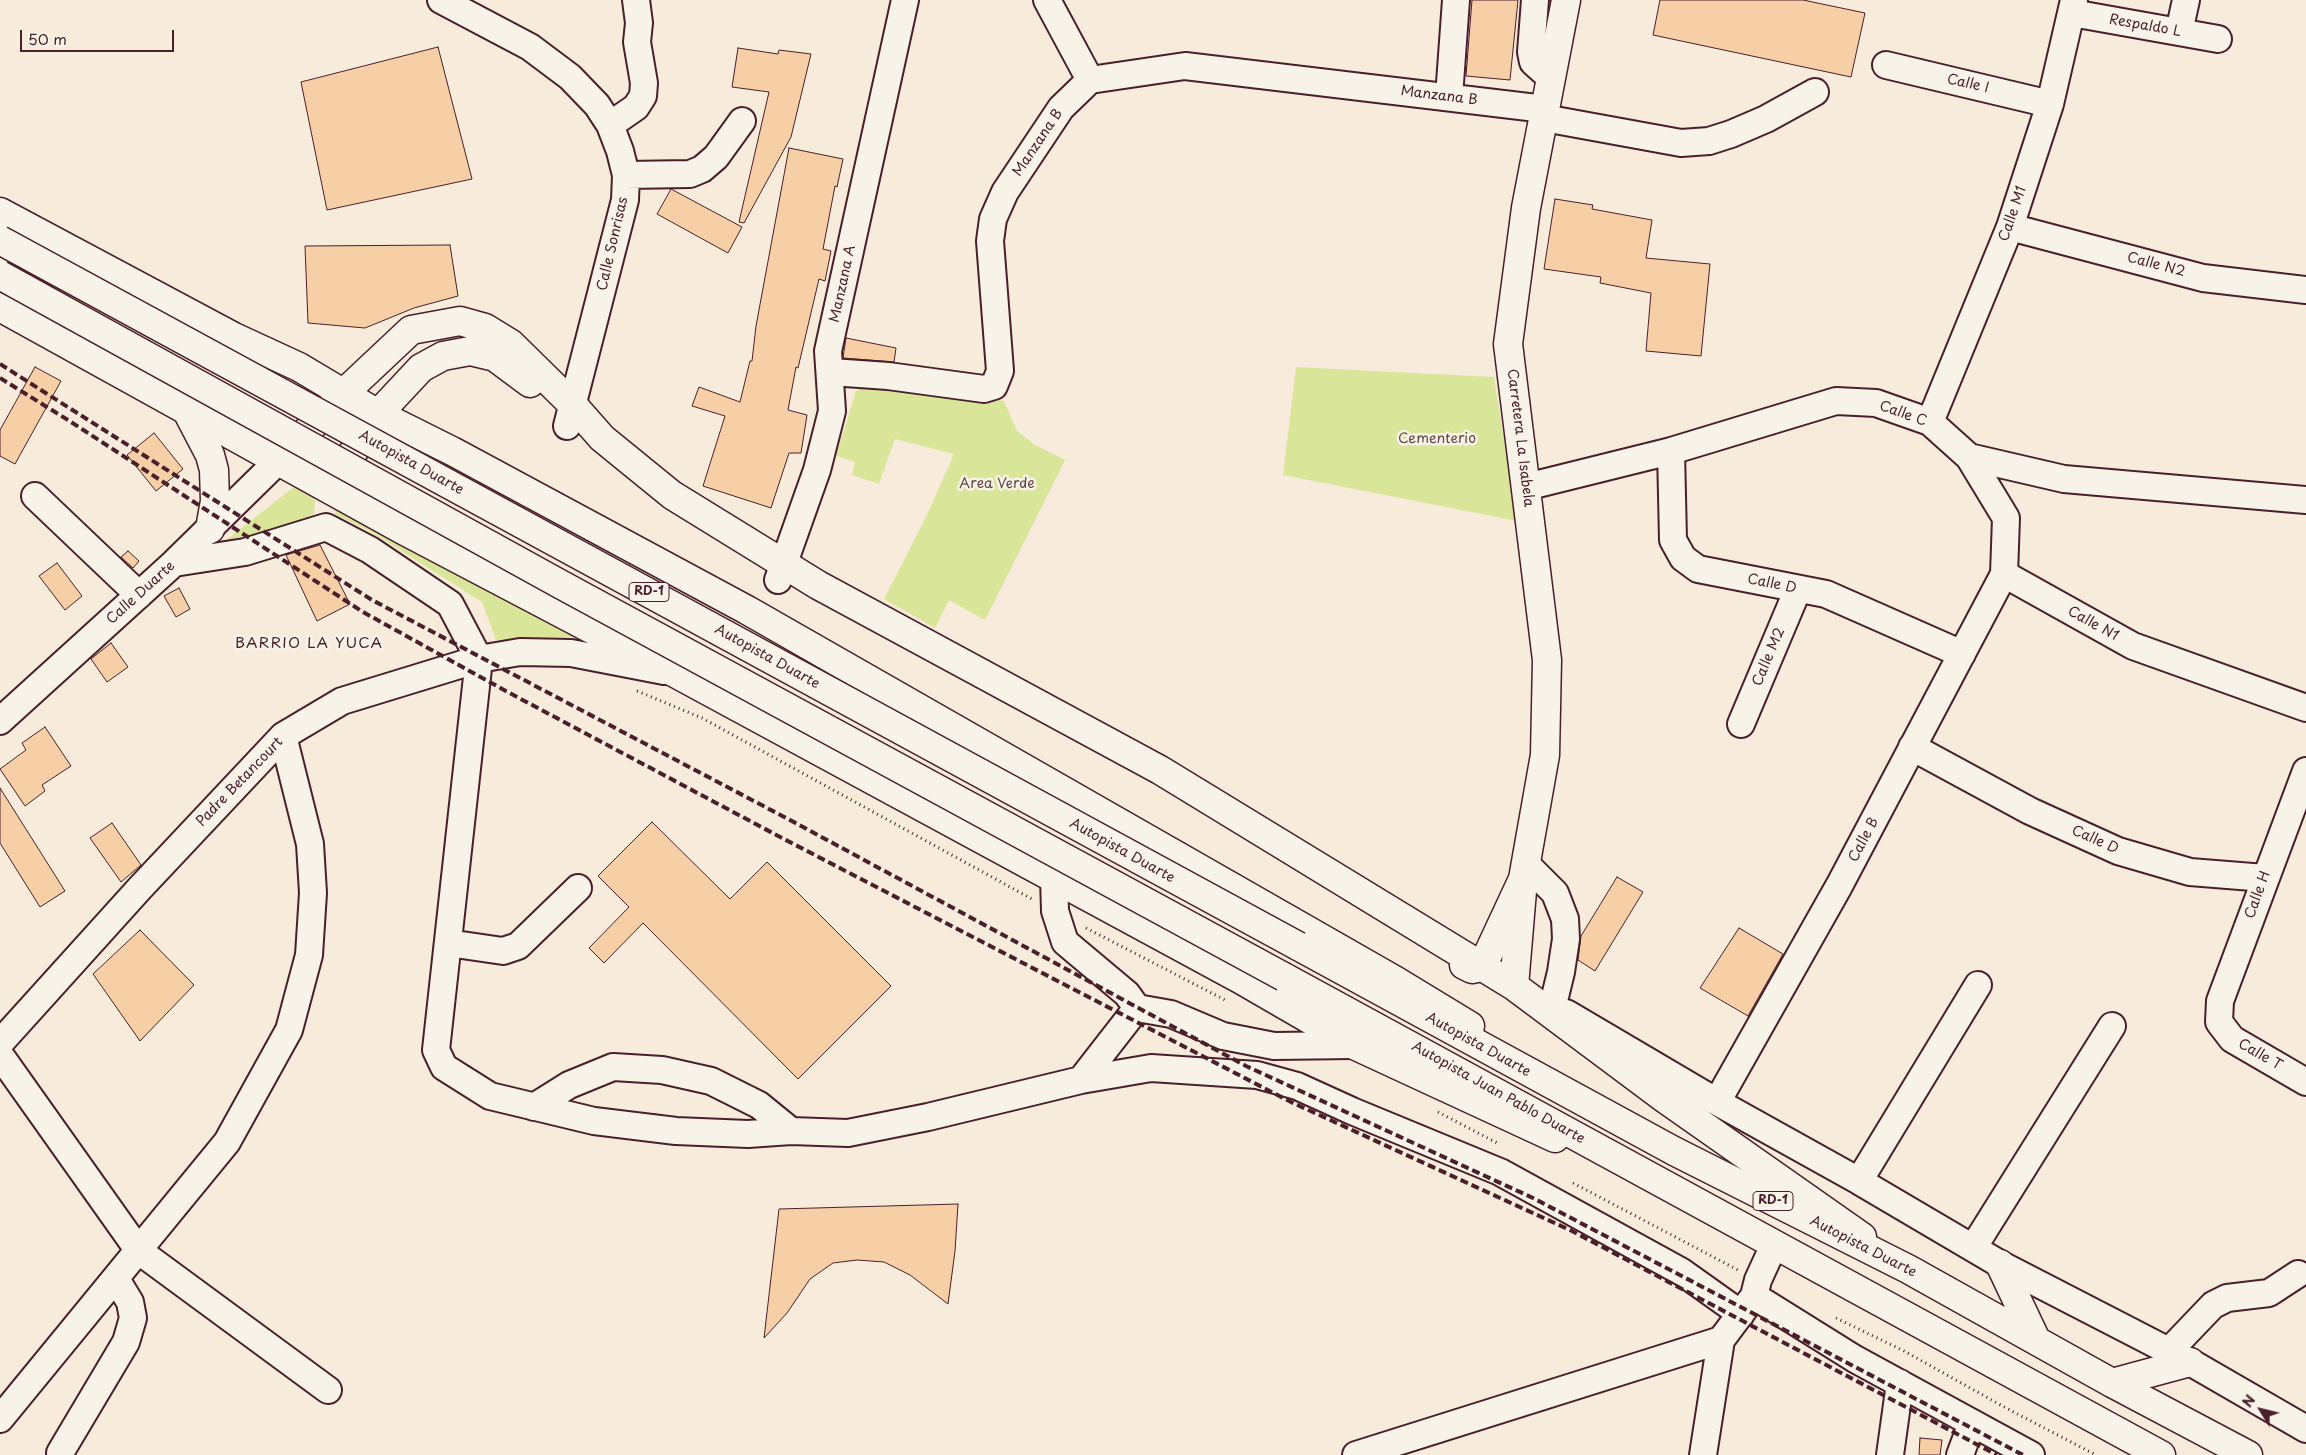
<!DOCTYPE html>
<style>
body{margin:0}
#map{position:relative;width:2306px;height:1455px;overflow:hidden;background:#f7ecdb;font-family:"Playpen Sans",sans-serif}
canvas{display:block}
.north{position:absolute;left:2236px;top:1385px;width:50px;height:50px;-webkit-text-stroke:4px #f7f3e8;paint-order:stroke;rotate:306deg;font-size:14px;font-weight:700;line-height:20px;text-align:center;color:#4a1f2b}
.north::after{content:'';display:block;margin:auto;width:18px;height:22px;background:#4a1f2b;clip-path:polygon(50% 0,100% 100%,50% 72%,0 100%)}
.scale{position:absolute;left:20px;top:30px;width:154px;height:22px;box-sizing:border-box;border:2px solid #4a1f2b;border-top:0;padding-left:6px;font-size:15px;line-height:18px;white-space:nowrap;color:#4a1f2b;-webkit-text-stroke:4px #f7f3e8;paint-order:stroke}
</style>
<div id="map">
<canvas width="2306" height="1455"></canvas>
<div class="north">N</div>
<div class="scale">50 m</div>
</div>
<script>
const context = document.querySelector('canvas').getContext('2d');
context.lineJoin = 'round';
function fillPath(path, color) {
  context.fillStyle = color;
  context.fill(path, 'evenodd');
}
function shape(rows) {
  const path = new Path2D();
  for (const r of rows) {
    path.moveTo(r[0], r[1]);
    for (let i = 2; i < r.length; i += 2) path.lineTo(r[i], r[i + 1]);
  }
  return path;
}
function stroke(path, color, width, dash) {
  context.strokeStyle = color;
  context.lineWidth = width;
  context.lineCap = dash ? 'butt' : 'round';
  context.setLineDash(dash || []);
  context.stroke(path);
}
function drawText(font, color, halo, rows, align = 'center') {
  context.font = font + ' "Playpen Sans",sans-serif';
  context.lineWidth = 5;
  context.setLineDash([]);
  context.textBaseline = 'middle';
  context.strokeStyle = halo;
  context.fillStyle = color;
  for (const [text, x, y, turn = 0] of rows) {
    context.save();
    context.translate(x, y);
    context.rotate((+turn || 0) * Math.PI / 180);
    context.textAlign = isNaN(turn) ? turn : align;
    if (halo) context.strokeText(text, 0, 0);
    context.fillText(text, 0, 0);
    context.restore();
  }
}
const green = shape([
 [1296,367,1494,377,1517,521,1283,475],
 [891,383,1004,401,1017,431,1035,445,1065,460,985,620,949,600,935,628,884,599,927,515,954,454,895,439,879,484,852,475,855,462,836,456,856,391,864,385],
 [299,483,316,493,313,519,225,541],
 [335,501,577,637,496,640,482,602,373,533,335,514]
]);
const building = shape([
 [1472,0,1518,0,1510,80,1466,76,1472,0],
 [1660,0,1803,0,1865,13,1851,77,1653,35,1660,0],
 [438,47,472,179,327,210,301,82,438,47],
 [738,48,778,54,779,50,811,54,791,137,744,223,739,222,769,92,732,87,738,48],
 [789,148,843,159,837,187,835,186,823,249,831,251,825,281,819,279,798,368,796,367,788,410,807,415,801,453,789,453,771,508,703,486,725,416,692,406,699,387,740,402,750,361,752,361,756,326,789,148],
 [671,189,742,227,728,253,657,214,671,189],
 [1555,199,1593,205,1592,209,1652,220,1646,258,1710,264,1701,356,1646,351,1651,293,1600,283,1601,277,1544,269,1555,199],
 [450,245,458,296,414,308,365,328,308,323,305,246,450,245],
 [846,338,896,348,894,362,843,358,846,338],
 [35,367,61,381,15,464,0,456,0,430,35,367],
 [154,433,183,469,156,491,127,455,154,433],
 [320,545,350,604,317,621,286,555,320,545],
 [128,551,139,561,133,568,121,557,128,551],
 [57,563,82,596,65,610,39,576,57,563],
 [179,588,190,609,176,617,164,596,179,588],
 [111,643,128,667,107,682,91,659,111,643],
 [45,727,71,766,42,785,45,791,25,806,0,769,26,750,22,743,45,727],
 [0,788,65,891,40,907,0,843,0,788],
 [652,822,730,899,767,862,891,986,798,1079,643,923,604,963,589,948,629,907,598,876,652,822],
 [112,823,141,865,121,882,90,838,112,823],
 [1617,877,1643,892,1595,971,1578,960,1581,936,1617,877],
 [1739,928,1783,954,1748,1016,1700,988,1739,928],
 [140,930,194,985,140,1041,93,974,140,930],
 [958,1204,955,1251,948,1304,910,1275,884,1262,857,1260,833,1263,810,1279,787,1313,764,1338,779,1209,958,1204],
 [1920,1438,1942,1440,1940,1455,1919,1455,1920,1438]
]);
const path = shape([
 [637,691,702,718,1032,899],
 [1086,928,1227,1001],
 [1438,1112,1499,1144],
 [1573,1183,1738,1270],
 [1836,1318,1904,1351,2006,1408,2096,1455]
]);
const minor = shape([
 [441,0,530,47,570,77,597,105,610,125,620,151,626,175,625,200,567,426],
 [1047,0,1090,80],
 [1535,0,1531,52,1533,62,1551,78],
 [2072,13,2218,39],
 [2179,32,2186,0],
 [1886,65,2050,104],
 [1449,97,1456,0],
 [1544,118,1681,143,1709,141,1731,134,1766,119,1815,92],
 [610,125,636,107,643,96,644,83,637,42,639,23,636,0],
 [626,175,690,174,702,169,716,157,742,121],
 [2010,227,2203,278,2306,290],
 [831,372,888,376,984,389,994,386,1000,371,990,241,993,219,1005,192,1061,108,1090,80,1185,66,1545,109],
 [1930,422,2010,227,2050,104,2074,0],
 [1671,451,1673,540,1683,558,1698,569,1826,594,1962,654],
 [1969,457,2006,518,2004,574,2133,646,2306,708],
 [1526,487,1671,451,1836,401,1876,403,1930,422,1969,457,2064,479,2306,500],
 [35,496,139,595],
 [174,563,245,552,326,527,370,550,450,604,479,659,436,1050,444,1067,490,1096,594,1121,676,1131,748,1134,791,1131,848,1133,928,1117,1081,1080,1151,1068,1257,1075,1297,1086,1352,1111,1500,1172,1682,1272,1741,1314],
 [778,580,817,470,832,411,828,351,905,0],
 [0,721,174,563,278,461],
 [1741,724,1798,589],
 [1912,747,2030,811,2118,851,2190,872,2265,878],
 [2306,771,2220,1001,2219,1022,2232,1039,2306,1082],
 [1526,864,1555,893,1565,919,1566,939,1561,972,1553,1005],
 [1054,878,1055,911,1065,942,1127,994,1137,1008,1081,1080],
 [448,943,503,951,518,946,578,888],
 [1137,1008,1171,1014,1223,1036,1274,1046,1354,1045],
 [1566,1013,1717,1102,1859,1181,2000,1264,2190,1362,2306,1429],
 [0,1043,140,888,283,736,342,701,479,659,520,652,571,653,664,671],
 [0,1055,139,1251,328,1390],
 [1717,1102,1839,886,2004,574],
 [534,1107,569,1085,613,1067,662,1070,711,1081,759,1105,791,1131],
 [1859,1181,1978,985],
 [1973,1248,2112,1026],
 [1754,1296,1855,1359,2031,1455],
 [2169,1351,2213,1305,2227,1298,2269,1293,2298,1274],
 [0,1419,227,1142,289,1030,309,955,313,893,310,844,283,736],
 [60,1453,126,1342,133,1318,130,1302,116,1279],
 [1356,1455,1721,1340,1754,1296,1758,1280,1774,1245],
 [1703,1455,1721,1340],
 [1890,1455,1900,1383],
 [1960,1455,1972,1423]
]);
const major = shape([
 [0,212,234,337,299,367,378,414,452,451,747,610,1396,981,1470,1026],
 [0,307,403,530,677,674,1240,979,1354,1045,1555,1138],
 [187,411,210,455,214,470,215,501,210,529],
 [278,461,344,393,411,330,460,321,485,328,511,344,573,405,602,438,672,495,818,585,1160,770,1514,986,1664,1098,1862,1237],
 [332,485,378,414,421,368,443,356,470,351,495,357,530,383],
 [1464,965,1472,969,1482,967,1523,879],
 [1514,986,1523,879,1545,755,1547,660,1508,344,1526,208,1566,0]
]);
const highway = shape([
 [1298,946,1674,1151,1908,1269,2112,1383,2248,1455],
 [1284,977,2161,1455],
 [2000,1264,2036,1340],
 [2112,1383,2190,1362]
]);
const rail = shape([
 [0,364,372,600,790,820,1246,1066,1533,1198,2023,1455],
 [0,378,68,420,363,612,504,690,782,838,1291,1102,1572,1231,1997,1455]
]);
const highwayBridge = shape([
 [0,240,1298,946],
 [0,275,560,584,1284,977]
]);
const shields = [
 [649,592,40],
 [1773,1201,40]
];
const shieldNames = [
 ["RD-1",649,592],
 ["RD-1",1773,1201]
];
const streetNames = [
 ["Respaldo L",2145,26,10],
 ["Calle I",1968,84,13],
 ["Manzana B",1439,96,7],
 ["Manzana B",1038,143,-56],
 ["Calle M1",2013,214,-71],
 ["Calle Sonrisas",613,244,-77],
 ["Calle N2",2156,265,15],
 ["Manzana A",843,284,-78],
 ["Calle C",1903,414,20],
 ["Carretera La Isabela",1520,438,83],
 ["Autopista Duarte",411,463,29],
 ["Calle D",1772,584,11],
 ["Calle Duarte",141,593,-42],
 ["Calle N1",2093,624,29],
 ["Autopista Duarte",767,657,29],
 ["Calle M2",1769,657,-67],
 ["Padre Betancourt",240,782,-46],
 ["Calle B",1864,840,-62],
 ["Calle D",2095,840,24],
 ["Autopista Duarte",1122,851,29],
 ["Calle H",2258,895,-70],
 ["Autopista Duarte",1478,1045,29],
 ["Calle T",2260,1055,30],
 ["Autopista Juan Pablo Duarte",1498,1093,29],
 ["Autopista Duarte",1863,1247,27]
];
const parkNames = [
 ["Cementerio",1437,439],
 ["Area Verde",997,484]
];
const neighbourhoodNames = [
 ["BARRIO LA YUCA",309,644]
];
fillPath(green, '#d9e699');
fillPath(building, '#f6cfa6');
stroke(building, '#4a1f2b', 1);
stroke(minor, '#4a1f2b', 30);
stroke(major, '#4a1f2b', 31);
stroke(highway, '#4a1f2b', 31);
stroke(path, '#4a1f2b', 3, [1, 4]);
stroke(minor, '#f7f3e8', 26);
stroke(major, '#f7f3e8', 28);
stroke(highway, '#f7f3e8', 28);
stroke(rail, '#4a1f2b', 4, [8, 4]);
stroke(highwayBridge, '#4a1f2b', 31, []);
stroke(highwayBridge, '#f7f3e8', 28);
for (const [x, y, w] of shields) {
  const box = new Path2D();
  box.roundRect(x - w / 2, y - 9.5, w, 19, 4);
  context.fillStyle = '#f7f3e8';
  context.fill(box);
  stroke(box, '#4a1f2b', 1);
}
drawText('bold 12px', '#4a1f2b', null, shieldNames);
drawText('14px', '#4a1f2b', '#f7f3e8', streetNames);
drawText('14px', '#674741', '#f7f3e8', parkNames);
context.letterSpacing = '1px';
drawText('15px', '#4a1f2b', '#f7f3e8', neighbourhoodNames);
context.letterSpacing = '0px';
</script>
